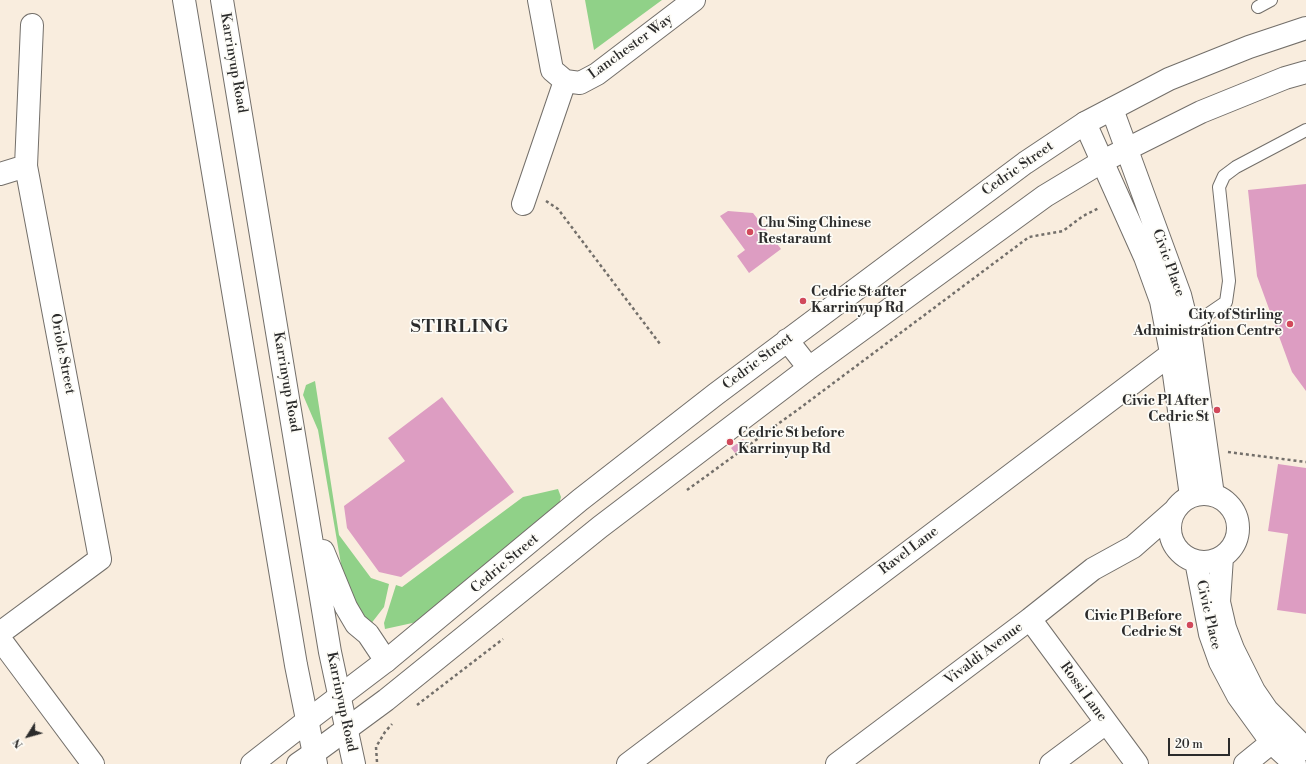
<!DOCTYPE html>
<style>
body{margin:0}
#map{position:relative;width:1306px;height:764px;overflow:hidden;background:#f9edde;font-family:"Libre Bodoni",serif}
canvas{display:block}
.north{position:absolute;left:8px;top:716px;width:40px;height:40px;-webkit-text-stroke:3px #fdfcf7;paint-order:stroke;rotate:233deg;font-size:11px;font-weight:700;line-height:16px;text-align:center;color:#2b2b2b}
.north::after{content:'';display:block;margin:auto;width:14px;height:18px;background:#2b2b2b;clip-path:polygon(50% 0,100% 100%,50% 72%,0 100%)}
.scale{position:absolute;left:1168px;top:738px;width:62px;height:18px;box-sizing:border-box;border:2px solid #2b2b2b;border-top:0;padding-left:5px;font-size:12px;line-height:14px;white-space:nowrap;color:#2b2b2b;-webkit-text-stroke:3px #fdfcf7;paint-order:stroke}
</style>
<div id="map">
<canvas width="1306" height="764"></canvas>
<div class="north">N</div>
<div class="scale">20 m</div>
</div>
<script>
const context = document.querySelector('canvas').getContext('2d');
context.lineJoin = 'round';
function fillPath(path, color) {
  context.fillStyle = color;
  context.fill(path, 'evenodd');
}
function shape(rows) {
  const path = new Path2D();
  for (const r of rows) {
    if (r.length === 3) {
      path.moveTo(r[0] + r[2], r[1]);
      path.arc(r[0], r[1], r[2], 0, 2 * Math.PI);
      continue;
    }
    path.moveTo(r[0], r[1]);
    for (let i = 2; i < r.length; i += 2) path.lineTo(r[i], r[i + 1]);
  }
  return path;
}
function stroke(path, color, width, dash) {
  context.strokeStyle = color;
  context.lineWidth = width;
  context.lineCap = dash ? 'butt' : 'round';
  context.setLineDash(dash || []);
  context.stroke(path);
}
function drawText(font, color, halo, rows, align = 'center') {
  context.font = font + ' "Libre Bodoni",serif';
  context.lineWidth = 3.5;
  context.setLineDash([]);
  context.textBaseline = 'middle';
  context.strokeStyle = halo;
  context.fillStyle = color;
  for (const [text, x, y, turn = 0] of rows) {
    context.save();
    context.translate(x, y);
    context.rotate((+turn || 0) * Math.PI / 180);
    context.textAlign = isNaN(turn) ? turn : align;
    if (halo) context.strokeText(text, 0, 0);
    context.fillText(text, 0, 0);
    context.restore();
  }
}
const green = shape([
 [585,0,662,0,594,50],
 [315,381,339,535,371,578,389,584,384,607,370,625,358,615,342,570,318,430,303,395,306,385],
 [558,489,561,497,559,505,417,622,385,629,384,623,396,585,402,587,523,497]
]);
const building = shape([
 [1306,184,1306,391,1292,372,1257,276,1248,190],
 [728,211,753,213,781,249,749,273,737,256,745,250,720,216],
 [442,397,514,492,401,577,379,572,347,528,344,506,405,461,388,438],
 [743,439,747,444,735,453,731,448],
 [1278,464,1306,468,1306,614,1277,610,1288,534,1268,531]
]);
const path = shape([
 [546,201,558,209,660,344],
 [1228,452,1306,462],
 [687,490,796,411,1029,237,1063,231,1083,216,1099,208],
 [417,705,503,639],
 [377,762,376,747,385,732,392,724]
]);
const service = shape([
 [1258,7,1271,0],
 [1188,328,1226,302,1229,281,1219,187,1224,176,1236,167,1306,130]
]);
const minor = shape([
 [539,0,552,70,565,81,580,83,597,74,694,0],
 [1112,109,1180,295,1191,339,1213,495],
 [1085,123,1145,257,1161,301,1171,353,1191,496],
 [0,174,26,166],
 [523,204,565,81],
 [1204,528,34],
 [1222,557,1219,602,1225,628,1233,649,1254,691,1267,710,1306,749],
 [1196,561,1210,634,1220,662,1238,696,1272,743,1295,764],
 [1030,619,1137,764],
 [0,633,100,559,26,166,32,25],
 [0,639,93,764],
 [628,764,1191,339],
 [837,764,1030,619,1093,569,1133,547,1174,511],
 [1051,764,1106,723],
 [1245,764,1282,734]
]);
const secondary = shape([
 [252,764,307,721],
 [298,764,314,753]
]);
const primary = shape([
 [787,340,809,368],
 [307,721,386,661,580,500,716,394,1025,163,1085,123,1169,79,1249,47,1306,28],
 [314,753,386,700,600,527,809,368,1045,196,1103,161,1201,112,1285,78,1306,72]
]);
const trunk = shape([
 [184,0,296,665,316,764],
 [222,0,330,652,354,764],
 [323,551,346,607,356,624,368,634,386,661]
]);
const markers = [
 [750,232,4,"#d1495b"],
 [803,301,4,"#d1495b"],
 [1290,324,4,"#d1495b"],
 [1217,410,4,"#d1495b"],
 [730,442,4,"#d1495b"],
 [1190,625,4,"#d1495b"]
];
const streetNames = [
 ["Lanchester Way",631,47,-36],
 ["Karrinyup Road",233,63,80],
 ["Cedric Street",1018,169,-35],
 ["Civic Place",1168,263,70],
 ["Oriole Street",62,354,79],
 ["Cedric Street",758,362,-37],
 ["Karrinyup Road",286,382,80],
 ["Ravel Lane",909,551,-37],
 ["Cedric Street",505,564,-40],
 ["Civic Place",1208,615,77],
 ["Vivaldi Avenue",984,654,-37],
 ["Rossi Lane",1083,692,54],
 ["Karrinyup Road",341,702,78]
];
const poiNames = [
 ["Chu Sing Chinese",758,224],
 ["Restaraunt",758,240],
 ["Cedric St after",811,293],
 ["Karrinyup Rd",811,309],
 ["City of Stirling",1282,316,"right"],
 ["Administration Centre",1282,332,"right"],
 ["Civic Pl After",1209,402,"right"],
 ["Cedric St",1209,418,"right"],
 ["Cedric St before",738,434],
 ["Karrinyup Rd",738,450],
 ["Civic Pl Before",1182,617,"right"],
 ["Cedric St",1182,633,"right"]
];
const districtNames = [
 ["STIRLING",460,328]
];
fillPath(green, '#90d188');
fillPath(building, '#dd9dc2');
stroke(service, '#736f6a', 14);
stroke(minor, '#736f6a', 24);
stroke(secondary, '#736f6a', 24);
stroke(primary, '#736f6a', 24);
stroke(trunk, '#736f6a', 24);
stroke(path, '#736f6a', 2.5, [3, 3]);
stroke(service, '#fff', 12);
stroke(minor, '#fff', 22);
stroke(secondary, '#fff', 22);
stroke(primary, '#fff', 22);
stroke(trunk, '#fff', 22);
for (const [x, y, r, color] of markers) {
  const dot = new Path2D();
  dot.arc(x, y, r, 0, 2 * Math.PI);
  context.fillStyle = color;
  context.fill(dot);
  stroke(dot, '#fdfcf7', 1.5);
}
drawText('14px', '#2b2b2b', '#fdfcf7', streetNames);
drawText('bold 14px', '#2b2b2b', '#fdfcf7', poiNames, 'left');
context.letterSpacing = '1px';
drawText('bold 18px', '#2b2b2b', '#fdfcf7', districtNames);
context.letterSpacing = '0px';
</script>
